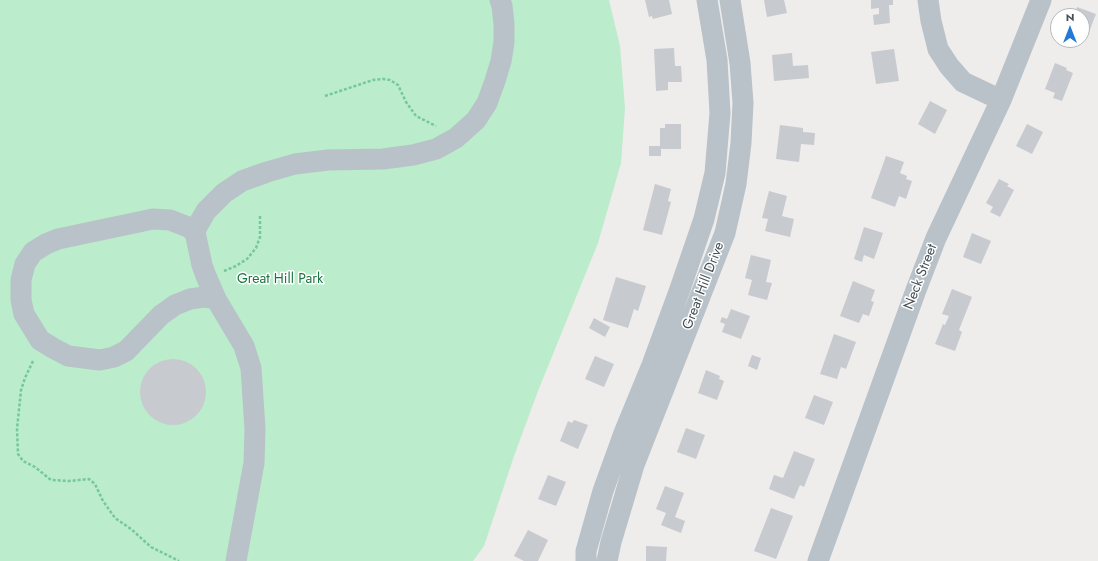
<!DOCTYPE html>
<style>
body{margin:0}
#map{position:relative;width:1098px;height:561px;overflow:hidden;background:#efecec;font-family:Jost,sans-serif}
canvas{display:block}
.north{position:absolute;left:1050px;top:8px;width:40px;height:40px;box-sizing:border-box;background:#fff;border:1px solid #b5b9bc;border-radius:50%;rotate:0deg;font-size:11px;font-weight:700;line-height:16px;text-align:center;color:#465158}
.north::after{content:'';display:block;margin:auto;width:14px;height:18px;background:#217bd4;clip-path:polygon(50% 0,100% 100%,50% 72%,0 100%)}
</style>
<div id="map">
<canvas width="1098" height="561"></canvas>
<div class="north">N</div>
</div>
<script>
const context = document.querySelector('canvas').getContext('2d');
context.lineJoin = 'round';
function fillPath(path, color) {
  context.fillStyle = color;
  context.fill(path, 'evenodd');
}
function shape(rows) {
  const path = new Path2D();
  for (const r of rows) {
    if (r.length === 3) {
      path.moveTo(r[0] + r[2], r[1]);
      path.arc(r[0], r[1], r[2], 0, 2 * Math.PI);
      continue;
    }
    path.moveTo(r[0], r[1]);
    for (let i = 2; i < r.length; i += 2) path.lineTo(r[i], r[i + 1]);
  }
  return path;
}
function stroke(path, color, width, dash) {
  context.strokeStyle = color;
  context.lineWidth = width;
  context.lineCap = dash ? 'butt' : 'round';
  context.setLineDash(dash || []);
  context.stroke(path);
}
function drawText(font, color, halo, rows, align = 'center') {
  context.font = font + ' Jost,sans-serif';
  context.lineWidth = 3;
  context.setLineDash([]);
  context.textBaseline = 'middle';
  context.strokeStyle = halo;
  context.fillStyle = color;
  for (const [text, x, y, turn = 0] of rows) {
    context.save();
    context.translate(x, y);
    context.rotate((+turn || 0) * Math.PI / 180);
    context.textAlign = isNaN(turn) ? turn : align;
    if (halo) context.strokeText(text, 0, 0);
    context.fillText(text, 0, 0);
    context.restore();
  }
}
const green = shape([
 [0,0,609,0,620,46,625,108,621,163,598,243,538,391,514,456,484,546,473,561,0,561]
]);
const building = shape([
 [645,0,669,0,672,14,653,19,652,16,649,17],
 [764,0,784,0,787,13,767,17],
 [871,0,893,0,893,5,889,5,890,23,874,25,873,15,879,14,879,8,871,9],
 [1077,7,1096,14,1087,37,1082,35,1082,16,1074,16],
 [674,48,675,66,681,66,682,82,668,82,668,90,656,91,654,49],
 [894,49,899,81,876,84,871,52],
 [792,53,793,66,808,65,809,78,774,81,772,55],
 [1055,63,1067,68,1066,70,1073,73,1062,101,1053,98,1055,93,1045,89],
 [930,101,947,110,935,134,918,124],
 [665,124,681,124,681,149,661,149,661,156,649,156,649,146,660,146,660,128,665,128],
 [1027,124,1043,132,1032,154,1016,146],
 [780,125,803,128,803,132,815,133,814,145,801,144,799,162,776,159],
 [886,156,904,162,900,173,907,176,906,179,912,181,906,199,899,196,895,207,871,198],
 [999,179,1009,184,1007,186,1014,190,1000,217,990,212,993,207,986,203],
 [655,184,671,189,668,201,671,202,662,235,643,230],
 [769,191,787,196,782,216,794,219,790,237,765,231,768,219,762,218],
 [864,227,883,233,874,259,864,255,862,262,854,259],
 [972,233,991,241,981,264,963,257],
 [751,255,771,260,766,282,772,283,767,300,748,295,752,280,745,278],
 [616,277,646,286,638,311,634,309,628,328,603,320],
 [853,281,875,290,871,301,874,302,869,316,863,314,859,323,840,316],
 [952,289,972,297,959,330,962,332,955,351,935,344,943,324,945,325,949,316,942,314],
 [731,309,750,316,741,339,722,332,725,324,720,322,722,317,727,319],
 [594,318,610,327,605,337,589,328],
 [834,334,856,342,846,369,841,367,837,379,820,374],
 [752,355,761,358,757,370,748,366],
 [595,356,614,364,604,387,585,379],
 [173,392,33],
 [706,370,720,376,719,379,724,381,717,400,698,393],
 [814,395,833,402,824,425,805,418],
 [574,420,588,425,578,449,560,441,568,421,572,423],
 [686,428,705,435,696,459,677,452],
 [794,451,815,459,804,487,800,485,794,499,769,489,774,475,783,478],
 [548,475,566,482,556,506,538,499],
 [665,486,684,493,675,517,685,521,681,533,661,525,666,513,656,509],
 [771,508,793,516,776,559,754,551],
 [528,530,548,540,538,561,524,561,514,556],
 [646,546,667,547,666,561,646,561]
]);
const path = shape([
 [325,96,373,80,383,79,390,80,398,85,406,102,416,116,436,126],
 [224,271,236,266,247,259,256,248,260,237,260,215],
 [33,361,25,378,21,390,17,429,18,454,23,461,35,467,51,480,69,481,89,479,95,484,103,501,115,518,131,529,151,547,179,561]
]);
const minor = shape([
 [928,0,931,21,938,49,949,66,963,82,1001,100],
 [195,232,188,227,170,220,153,219,58,239,46,244,33,252,25,264,21,280,21,300,24,314,40,340,53,348,68,356,100,360,114,357,126,351,161,315,175,305,190,299,204,297,216,299],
 [236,561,254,463,255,429,251,368,244,346,216,299,206,276,202,265,195,232,198,225,206,211,224,193,242,181,267,172,295,164,328,160,383,159,413,155,436,149,456,138,476,120,487,103,495,81,501,61,504,42,504,24,502,6,500,0],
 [586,561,586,551,603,491,624,433,652,365,680,289,704,219,715,173,720,113,717,60,707,0],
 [607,561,611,542,634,465,725,233,736,184,741,143,743,103,740,63,730,0],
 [818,561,916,290,936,238,1001,100,1041,0]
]);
const streetNames = [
 ["Neck Street",921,277,-69],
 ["Great Hill Drive",704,286,-69]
];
const parkNames = [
 ["Great Hill Park",280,280]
];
fillPath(green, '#bbeccb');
fillPath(building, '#c7cacf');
stroke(path, '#75c899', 2.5, [3, 2]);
stroke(minor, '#b8c2c8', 21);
drawText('14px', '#465158', '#fff', streetNames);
drawText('14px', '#1b7542', '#fff', parkNames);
</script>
